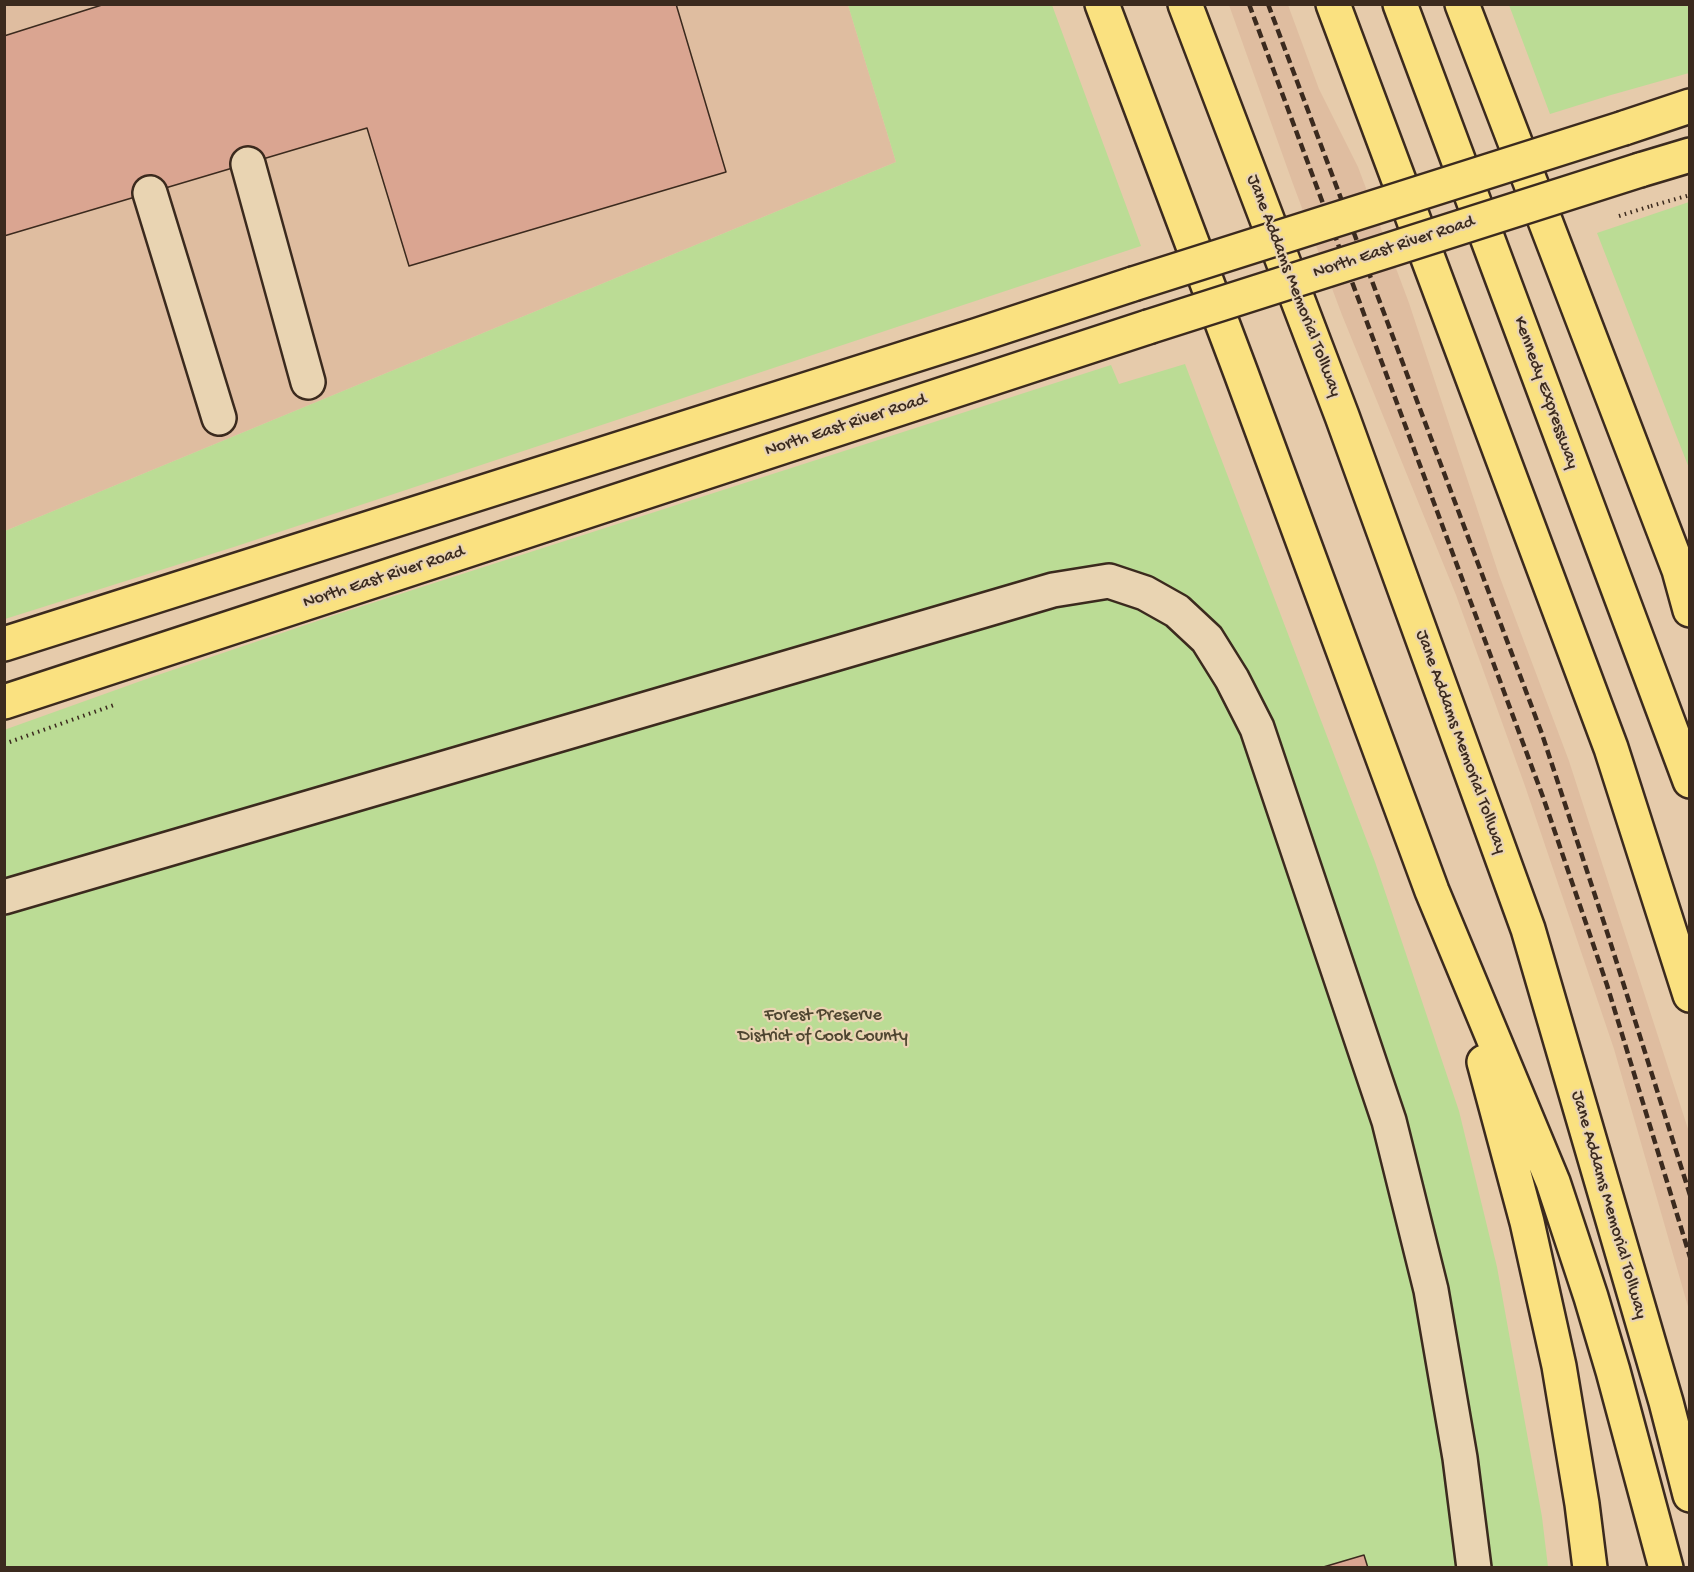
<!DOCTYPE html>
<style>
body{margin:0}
#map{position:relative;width:1694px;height:1572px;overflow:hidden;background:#e6cbab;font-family:"Gochi Hand",sans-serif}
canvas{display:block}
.frame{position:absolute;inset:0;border:6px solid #3b2a1e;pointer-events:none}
</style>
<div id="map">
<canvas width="1694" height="1572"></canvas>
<div class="frame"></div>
</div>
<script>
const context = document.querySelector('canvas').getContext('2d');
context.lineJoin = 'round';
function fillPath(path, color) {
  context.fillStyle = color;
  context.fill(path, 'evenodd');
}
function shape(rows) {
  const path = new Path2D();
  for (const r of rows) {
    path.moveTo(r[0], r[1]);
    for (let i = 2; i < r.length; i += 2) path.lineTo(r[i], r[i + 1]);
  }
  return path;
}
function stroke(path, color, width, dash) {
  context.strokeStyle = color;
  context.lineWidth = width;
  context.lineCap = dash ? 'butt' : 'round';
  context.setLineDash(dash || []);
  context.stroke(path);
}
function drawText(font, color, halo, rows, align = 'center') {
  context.font = font + ' "Gochi Hand",sans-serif';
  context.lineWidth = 4.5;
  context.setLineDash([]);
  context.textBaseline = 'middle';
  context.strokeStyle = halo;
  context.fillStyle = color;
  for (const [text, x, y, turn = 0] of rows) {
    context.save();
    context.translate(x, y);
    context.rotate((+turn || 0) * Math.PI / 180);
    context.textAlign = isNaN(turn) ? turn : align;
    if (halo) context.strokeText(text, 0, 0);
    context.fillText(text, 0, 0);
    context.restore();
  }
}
const built = shape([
 [5,5,848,5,896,162,5,531],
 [1229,5,1288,5,1319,89,1358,167,1409,303,1499,575,1569,761,1689,1132,1689,1310,1614,1049,1525,786,1456,595,1342,315,1293,184]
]);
const green = shape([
 [848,5,1052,5,1141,246,237,546,5,619,5,531,896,162],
 [1509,5,1689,5,1689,73,1611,95,1550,114],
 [1689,202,1690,202,1689,468,1597,233],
 [1185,364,1375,862,1459,1111,1497,1267,1542,1517,1548,1567,5,1567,4,730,152,677,338,614,1111,365,1119,384]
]);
const building = shape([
 [105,4,676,4,726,172,409,266,367,128,4,236,4,36,105,4],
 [1364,1555,1368,1568,1320,1568,1364,1555]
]);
const path = shape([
 [1651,206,1690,195],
 [4,744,114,705]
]);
const minor = shape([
 [248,164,308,382],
 [150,193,219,418],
 [4,897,1053,590,1109,581,1145,593,1177,611,1207,639,1232,679,1257,728,1389,1121,1431,1290,1460,1458,1474,1568]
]);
const major = shape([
 [1624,128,1690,106],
 [1640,170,1690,155],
 [4,644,978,335,1133,284],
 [4,702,1148,327]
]);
const highway = shape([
 [1102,4,1241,373,1432,891,1553,1182,1591,1297,1613,1371,1666,1568],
 [1185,4,1342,416,1528,929,1666,1402,1690,1495],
 [1333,4,1611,748,1690,995],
 [1400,4,1690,781],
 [1462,4,1679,570,1690,610],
 [1484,1062,1527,1222,1559,1366,1582,1504,1590,1568]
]);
const rail = shape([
 [1249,4,1543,797,1607,985,1690,1257],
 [1268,4,1542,734,1609,938,1690,1195]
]);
const pathBridge = shape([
 [1619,216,1651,206]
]);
const majorBridge = shape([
 [1133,284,1624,128],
 [1148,327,1640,170]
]);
const streetNames = [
 ["North East River Road",1394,248,-18],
 ["Jane Addams Memorial Tollway",1293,286,69],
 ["Kennedy Expressway",1545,393,70],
 ["North East River Road",846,426,-18],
 ["North East River Road",384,578,-18],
 ["Jane Addams Memorial Tollway",1460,742,70],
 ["Jane Addams Memorial Tollway",1608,1205,74]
];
const parkNames = [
 ["Forest Preserve",823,1016],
 ["District of Cook County",823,1037]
];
fillPath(built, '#dfbda0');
fillPath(green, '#bbdc95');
fillPath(building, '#daa591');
stroke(building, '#3b2a1e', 1.5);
stroke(minor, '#3b2a1e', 38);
stroke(major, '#3b2a1e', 38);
stroke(highway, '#3b2a1e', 38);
stroke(path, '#3b2a1e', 4, [1.5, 4.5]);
stroke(minor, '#e9d4b2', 33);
stroke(major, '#fae180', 33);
stroke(highway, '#fae180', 33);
stroke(rail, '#3b2a1e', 4.5, [9, 4.5]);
stroke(majorBridge, '#3b2a1e', 38, []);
stroke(pathBridge, '#3b2a1e', 4, [1.5, 4.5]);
stroke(majorBridge, '#fae180', 33);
drawText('18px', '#3b2a1e', '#e9d4b2', streetNames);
drawText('18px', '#4e4530', '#e9d4b2', parkNames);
</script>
